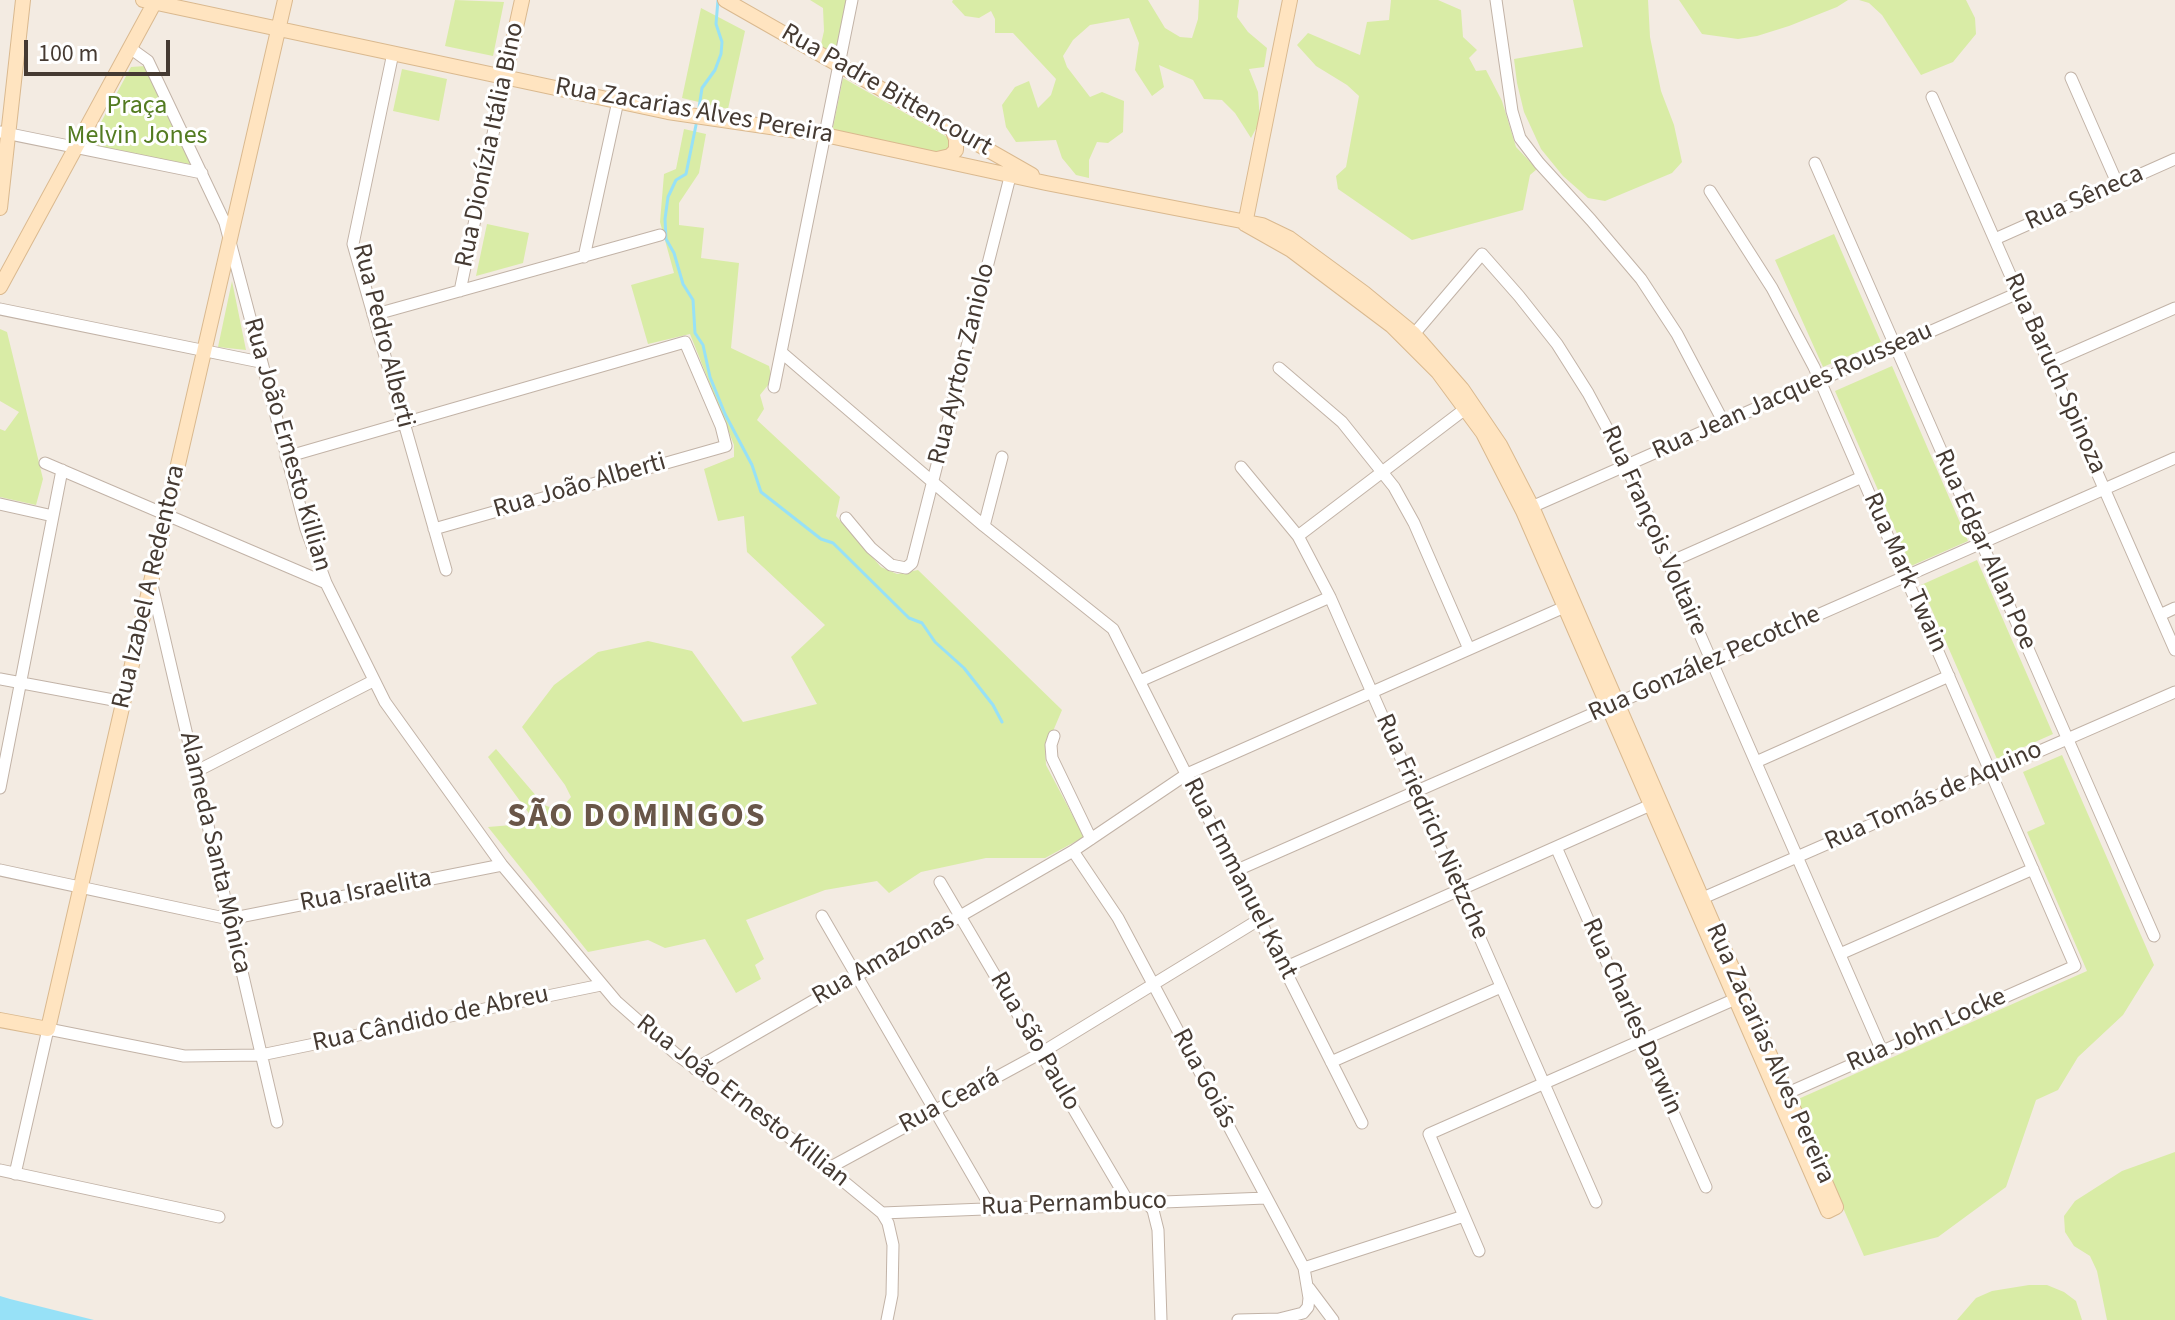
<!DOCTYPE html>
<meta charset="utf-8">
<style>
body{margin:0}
#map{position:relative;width:2175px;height:1320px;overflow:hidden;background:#f3ebe2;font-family:"Source Sans 3",sans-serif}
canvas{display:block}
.scale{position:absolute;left:24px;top:40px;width:146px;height:36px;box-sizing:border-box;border:4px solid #453a32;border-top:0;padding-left:10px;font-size:24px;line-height:28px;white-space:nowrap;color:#453a32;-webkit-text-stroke:6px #fff;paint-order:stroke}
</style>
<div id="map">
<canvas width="2175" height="1320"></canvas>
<div class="scale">100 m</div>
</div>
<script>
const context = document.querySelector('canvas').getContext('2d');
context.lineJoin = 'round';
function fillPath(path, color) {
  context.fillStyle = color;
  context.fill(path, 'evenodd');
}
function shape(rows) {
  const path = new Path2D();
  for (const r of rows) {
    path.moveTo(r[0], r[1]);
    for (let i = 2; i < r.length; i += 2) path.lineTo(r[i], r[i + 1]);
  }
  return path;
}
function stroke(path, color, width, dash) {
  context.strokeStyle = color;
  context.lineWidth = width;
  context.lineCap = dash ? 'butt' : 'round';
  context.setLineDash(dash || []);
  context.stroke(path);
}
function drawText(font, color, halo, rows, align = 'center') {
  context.font = font + ' "Source Sans 3",sans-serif';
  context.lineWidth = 6;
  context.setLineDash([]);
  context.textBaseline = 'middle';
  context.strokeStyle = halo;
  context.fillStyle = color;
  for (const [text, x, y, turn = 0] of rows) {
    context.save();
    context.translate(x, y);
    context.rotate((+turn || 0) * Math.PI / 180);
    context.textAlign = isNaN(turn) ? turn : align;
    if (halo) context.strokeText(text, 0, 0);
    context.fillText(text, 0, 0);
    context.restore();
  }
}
const green = shape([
 [455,0,504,2,493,56,445,46],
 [810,0,847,0,837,58,819,53,824,31,823,8],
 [953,0,1148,0,1165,28,1180,37,1192,38,1198,19,1199,0,1239,0,1237,17,1248,32,1267,48,1264,67,1249,69,1258,92,1260,121,1251,138,1235,113,1222,100,1204,99,1193,80,1159,65,1164,87,1152,96,1135,70,1139,43,1129,18,1090,25,1073,40,1063,56,1067,67,1090,97,1102,92,1124,101,1123,132,1108,143,1097,142,1089,160,1089,178,1076,175,1062,158,1056,140,1016,142,1006,127,1002,105,1015,87,1029,81,1038,108,1051,95,1056,79,1013,33,995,33,995,19,991,11,979,18,965,16,952,2],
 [1391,0,1438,0,1461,10,1463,37,1477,50,1469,58,1476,71,1486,70,1502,101,1516,147,1537,169,1530,175,1523,210,1412,240,1338,189,1336,176,1346,167,1359,96,1347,85,1316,66,1297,45,1308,33,1360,55,1367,22,1389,20],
 [1573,0,1648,0,1650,37,1661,91,1674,125,1682,162,1672,173,1605,201,1588,198,1563,176,1541,149,1524,112,1517,83,1514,59,1583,47],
 [1679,0,1848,0,1837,7,1789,26,1757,36,1738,39,1702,34],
 [1859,0,1966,0,1975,18,1976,34,1953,62,1921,75,1882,15,1869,3],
 [701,8,745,31,728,109,682,98],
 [146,66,194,165,100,149,93,137,131,67],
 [402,69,447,79,439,121,393,111],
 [843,78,951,139,952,148,945,154,832,132],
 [684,129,706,134,699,173,679,203,679,225,704,228,701,258,739,263,731,348,769,366,772,380,760,395,764,409,757,420,840,497,836,516,881,567,897,574,918,570,1062,710,1045,750,1046,765,1084,837,1045,858,986,858,921,872,889,893,877,881,825,890,746,920,764,959,755,965,761,979,736,993,705,939,665,948,648,940,588,952,488,827,536,823,488,757,496,749,544,805,555,809,565,804,571,797,565,785,522,727,554,685,598,652,648,641,692,651,743,722,817,704,791,657,825,625,747,552,744,516,718,521,704,469,734,457,734,445,690,334,648,344,631,285,674,273,660,222,664,174,676,169],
 [487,224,529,233,523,263,476,276],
 [1834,234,1881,342,1823,367,1775,260],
 [232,281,246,350,218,347],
 [0,329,7,332,43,479,36,505,0,497,0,429,5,431,19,412,0,401],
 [1892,366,1968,541,1911,566,1835,391],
 [1977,560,2053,734,1997,759,1921,585],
 [2062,755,2154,965,2123,1015,2078,1057,2058,1090,2036,1100,2006,1187,1938,1237,1864,1256,1796,1100,2087,971,2027,832,2045,824,2023,772],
 [2175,1152,2175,1320,2107,1320,2097,1271,2090,1256,2074,1246,2065,1232,2064,1216,2075,1201,2122,1171],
 [2029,1285,2047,1285,2064,1292,2076,1301,2082,1320,1957,1320,1976,1298,1992,1291]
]);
const water = shape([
 [0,1296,10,1299,94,1320,0,1320]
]);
const stream = shape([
 [699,108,702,88,715,70,721,54,722,42,716,24,718,0],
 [696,125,686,174,676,180,668,197,665,219,666,239,674,253,683,284,693,300,695,333,703,345,710,377,725,414,752,465,761,492,821,539,833,543,909,618,922,623,935,642,964,668,993,705,1002,722]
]);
const street = shape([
 [1496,0,1512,111,1520,138,1539,163,1591,220,1641,279,1677,334,1724,423],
 [130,48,148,61,225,223,306,529,326,583,385,702,502,865,616,1001,676,1054,797,1143,882,1213,888,1223,893,1245,892,1295,887,1320],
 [393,53,353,244,446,570],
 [2071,78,2118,185],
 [1932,97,2175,650],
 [0,132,202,173],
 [1815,163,2154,936],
 [1710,191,1772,288,1814,367,2075,966,1781,1096],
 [1995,239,2175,159],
 [584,257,618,101],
 [460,291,505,77],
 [0,309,260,362],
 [373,315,660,235],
 [1409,340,1482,254,1519,296,1557,344,1588,393,1621,454,1882,1051],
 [781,352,984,526,1113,629,1362,1123],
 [2049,363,2175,308],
 [1279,368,1342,422,1394,487,1414,523,1469,649],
 [774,387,852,0],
 [286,457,685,342,721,426,726,446,434,529],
 [45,463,326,583],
 [1241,467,1298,536,1330,597,1596,1202],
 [0,504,53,516],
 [1527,509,2018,293],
 [846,518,871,548,891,565,906,568,912,563,1012,169],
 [984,526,1002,457],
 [1298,536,1469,406],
 [1668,563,1862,477],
 [152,585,277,1122],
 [2160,615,2175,608],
 [0,679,124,702],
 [1140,681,1330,597],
 [1054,736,1051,745,1052,758,1091,839],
 [1756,762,1949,676],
 [195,772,373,681],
 [0,788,62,470],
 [1556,847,1706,1187],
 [1073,851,1118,918,1304,1268,1309,1298,1308,1307,1303,1313,1279,1319,1238,1320],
 [0,870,229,919,502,865],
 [1235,871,2175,458],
 [940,882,1129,1203],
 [1696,901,2175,692],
 [822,916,992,1209],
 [1840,954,2033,869],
 [1284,968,1655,803],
 [1331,1062,1501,987],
 [695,1069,1073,851,1187,774,1569,605],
 [829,1168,1041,1053,1260,919],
 [0,1170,219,1217],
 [15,1174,48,1029,184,1056,261,1055,601,985],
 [1147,1203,1153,1210,1158,1230,1161,1320],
 [882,1213,1266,1198],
 [1479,1251,1429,1134,1740,997],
 [1304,1268,1464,1216],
 [1309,1288,1333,1320]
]);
const secondary = shape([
 [143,0,668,112,825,135,1046,183,1262,225,1289,238,1364,293,1414,334,1462,389,1500,445,1532,507,1836,1207,1828,1211,1523,511,1483,433,1438,372,1392,326,1291,250,1245,224],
 [725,0,1032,175],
 [505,77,522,0],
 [937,159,950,156,956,150,956,139,952,129],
 [0,208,23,0],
 [1245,224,1290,0],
 [0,287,156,0],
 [0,1020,48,1029,285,0]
]);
const streetNames = [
 ["Rua Padre Bittencourt",886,91,30],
 ["Rua Zacarias Alves Pereira",694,112,10],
 ["Rua Dionízia Itália Bino",491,145,-78],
 ["Rua Sêneca",2085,199,-24],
 ["Rua Pedro Alberti",382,336,76],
 ["Rua Ayrton Zaniolo",963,364,-76],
 ["Rua Baruch Spinoza",2054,374,66],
 ["Rua Jean Jacques Rousseau",1793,392,-24],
 ["Rua João Ernesto Killian",286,445,74],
 ["Rua João Alberti",580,487,-16],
 ["Rua François Voltaire",1653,531,66],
 ["Rua Edgar Allan Poe",1984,550,66],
 ["Rua Mark Twain",1904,573,66],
 ["Rua Izabel A Redentora",150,587,-77],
 ["Rua González Pecotche",1705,665,-24],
 ["Rua Tomás de Aquino",1934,797,-24],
 ["Rua Friedrich Nietzche",1431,827,66],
 ["Alameda Santa Mônica",214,853,77],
 ["Rua Emmanuel Kant",1239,879,63],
 ["Rua Israelita",366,892,-11],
 ["Rua Amazonas",884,960,-30],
 ["Rua Charles Darwin",1631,1017,66],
 ["Rua Cândido de Abreu",431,1020,-12],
 ["Rua John Locke",1927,1031,-24],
 ["Rua São Paulo",1034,1042,60],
 ["Rua Zacarias Alves Pereira",1769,1054,66],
 ["Rua Goiás",1203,1079,62],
 ["Rua João Ernesto Killian",742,1102,38],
 ["Rua Ceará",950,1102,-28],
 ["Rua Pernambuco",1074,1205,-2]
];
const parkNames = [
 ["Praça",137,107],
 ["Melvin Jones",137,137]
];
const districtNames = [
 ["SÃO DOMINGOS",637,819]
];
fillPath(green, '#d9eca6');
fillPath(water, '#97e1f7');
stroke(stream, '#97e1f7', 3);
stroke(street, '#c2b3a7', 13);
stroke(secondary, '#dab98f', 16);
stroke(street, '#fff', 11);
stroke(secondary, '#ffe4c0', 14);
drawText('26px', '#453a32', '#fff', streetNames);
drawText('26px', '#537b21', '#fff', parkNames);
context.letterSpacing = '2px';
drawText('bold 34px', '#695648', '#fff', districtNames);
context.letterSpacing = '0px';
</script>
